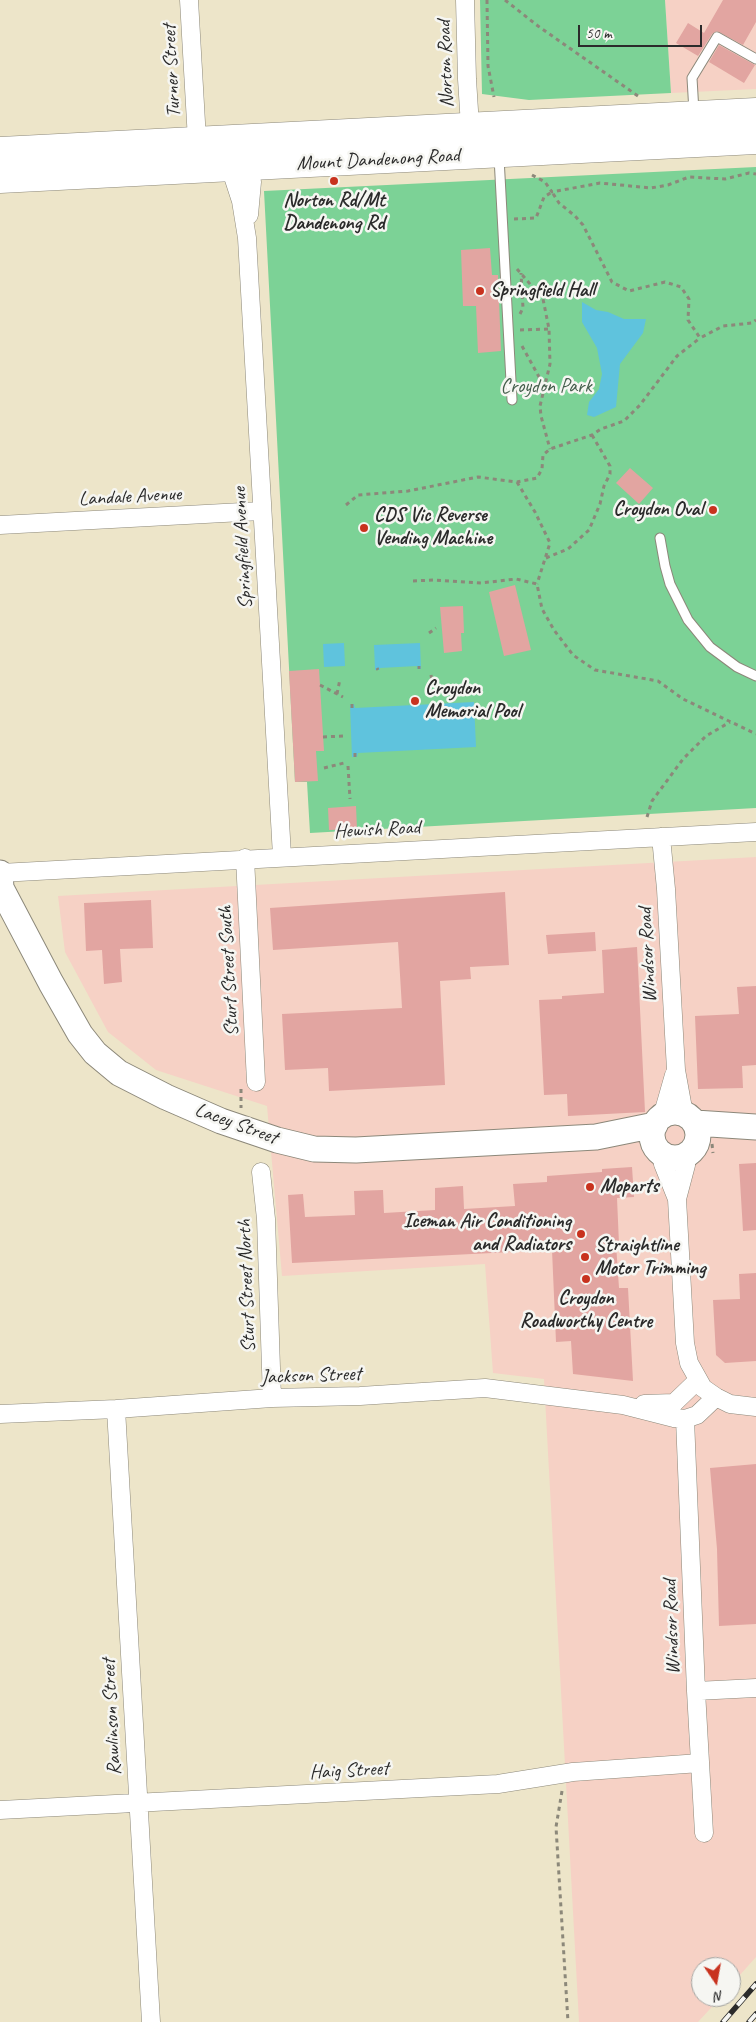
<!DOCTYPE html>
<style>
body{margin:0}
#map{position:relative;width:756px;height:2022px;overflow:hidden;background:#ede5c9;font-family:Caveat,sans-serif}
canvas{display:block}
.north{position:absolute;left:691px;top:1957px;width:50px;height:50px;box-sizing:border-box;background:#f6f6f2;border:1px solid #a5a5a2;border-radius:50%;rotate:168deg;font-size:14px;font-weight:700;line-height:20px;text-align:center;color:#2b2b2b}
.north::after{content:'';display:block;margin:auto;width:18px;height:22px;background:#c8321e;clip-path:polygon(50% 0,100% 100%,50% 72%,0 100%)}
.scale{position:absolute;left:578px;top:25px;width:124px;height:22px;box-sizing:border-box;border:2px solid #2b2b2b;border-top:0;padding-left:6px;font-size:15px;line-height:18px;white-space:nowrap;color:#2b2b2b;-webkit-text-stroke:4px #f6f6f2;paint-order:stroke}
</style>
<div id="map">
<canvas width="756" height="2022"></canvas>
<div class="north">N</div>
<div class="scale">50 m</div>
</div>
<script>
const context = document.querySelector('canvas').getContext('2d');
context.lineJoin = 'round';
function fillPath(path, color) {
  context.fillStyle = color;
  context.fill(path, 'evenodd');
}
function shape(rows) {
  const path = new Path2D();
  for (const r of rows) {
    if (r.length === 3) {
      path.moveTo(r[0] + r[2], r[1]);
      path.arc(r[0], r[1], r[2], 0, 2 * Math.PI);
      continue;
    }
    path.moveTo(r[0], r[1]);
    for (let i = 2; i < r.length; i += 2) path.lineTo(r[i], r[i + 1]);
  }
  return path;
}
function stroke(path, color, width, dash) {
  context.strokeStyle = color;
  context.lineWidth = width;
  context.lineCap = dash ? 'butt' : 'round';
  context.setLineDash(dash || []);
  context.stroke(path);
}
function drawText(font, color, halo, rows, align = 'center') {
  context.font = font + ' Caveat,sans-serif';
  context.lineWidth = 5;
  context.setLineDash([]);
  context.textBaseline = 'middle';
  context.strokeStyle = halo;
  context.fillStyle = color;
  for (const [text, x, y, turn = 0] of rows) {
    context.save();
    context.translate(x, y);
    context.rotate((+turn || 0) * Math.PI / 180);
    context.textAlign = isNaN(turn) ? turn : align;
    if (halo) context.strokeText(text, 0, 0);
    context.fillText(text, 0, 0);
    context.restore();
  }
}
const built = shape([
 [665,0,756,0,756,89,671,93],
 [756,857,756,1957,731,1985,731,1967,701,1967,701,1997,721,1997,698,2022,579,2022,544,1379,493,1373,485,1264,282,1276,267,1106,156,1070,108,1032,65,952,58,896]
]);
const green = shape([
 [480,0,665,0,671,93,529,100,482,94],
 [756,167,756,808,310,833,307,782,295,782,264,191]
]);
const water = shape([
 [582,302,596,310,608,312,624,319,646,319,643,333,620,364,616,407,594,417,587,415,589,402,599,389,602,374,597,348,582,322],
 [344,643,345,666,324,667,323,644],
 [420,643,421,669,417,669,417,666,380,668,380,670,375,670,374,645],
 [474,702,476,747,358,753,357,757,352,757,350,705,354,704,355,708]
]);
const building = shape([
 [723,0,756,0,756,22,743,45,717,31,712,34,698,56,676,43,688,23,704,33],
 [719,45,755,65,744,83,709,62],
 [490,248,492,275,498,275,501,351,478,353,476,306,463,306,461,250],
 [630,468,653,488,639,504,616,483],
 [515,585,531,650,504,656,489,592],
 [463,606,464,633,461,633,462,651,444,653,440,607],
 [319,669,324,751,316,751,318,781,295,782,289,671],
 [356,806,357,829,329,830,328,808],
 [505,892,509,965,470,967,471,979,440,981,445,1085,329,1091,328,1068,285,1070,282,1014,402,1008,398,942,273,950,270,908],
 [151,900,153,948,120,949,122,982,104,984,102,950,86,951,84,903],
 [595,932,596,951,548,954,546,935],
 [637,947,645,1112,568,1116,567,1094,544,1095,539,1000,562,999,562,996,604,993,602,950],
 [756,986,756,1065,742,1066,743,1088,698,1089,695,1016,739,1014,737,987],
 [756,1163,756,1230,743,1231,739,1164],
 [632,1167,634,1197,617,1198,619,1244,616,1244,619,1288,628,1288,633,1381,573,1374,571,1341,556,1342,552,1250,292,1263,288,1195,303,1194,305,1217,355,1215,354,1191,383,1190,384,1213,435,1210,435,1188,463,1186,464,1209,515,1206,513,1184,547,1182,547,1176,602,1172,602,1169],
 [756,1273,756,1361,725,1363,716,1355,713,1300,740,1299,739,1274],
 [756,1464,756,1624,719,1626,717,1549,710,1468]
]);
const path = shape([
 [487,0,488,66,494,97],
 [505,0,538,26,638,96],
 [532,175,545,182,552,192,600,183,651,188,668,185,689,177,725,179,749,173,756,174],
 [514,219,536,218,544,197,552,192,559,203,575,216,583,225,612,282,629,291,665,282,681,287,689,299,688,320,700,338,723,326,752,323,756,320],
 [517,269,543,299,549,329,550,364,540,406,541,416,550,449],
 [520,314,523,308,521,273],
 [520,330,549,329],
 [522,346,544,386],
 [517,482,535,512,550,543,537,584],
 [346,505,358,495,408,491,478,477,517,482,537,478,542,469,543,455,550,449,592,435,601,429,624,421,640,405,677,356,700,338],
 [546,558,568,549,589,530,600,504,604,486,610,474,610,466,592,435],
 [413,581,433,580,481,583,516,579,537,584,542,609,554,630,573,655,595,670,658,681,683,699,756,734],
 [429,633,436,628],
 [419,666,419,669],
 [377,668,378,670],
 [431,675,434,693],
 [320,685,343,697],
 [337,694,340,679],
 [352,704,352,708],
 [323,737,343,736],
 [355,753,355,757],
 [348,766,350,799],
 [324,768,344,763],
 [647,817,652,801,683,759,706,736,730,722],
 [241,1089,241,1108],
 [712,1144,713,1153],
 [562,1791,556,1827,568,2022]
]);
const lane = shape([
 [694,112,692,78,717,37,756,59],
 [499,157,512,400],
 [660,538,665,566,670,584,688,620,710,647,737,667,756,676]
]);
const street = shape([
 [189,0,197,140],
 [465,0,467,79,470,126],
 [241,159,248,167,252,182,249,215],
 [230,167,241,201,247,238,282,856],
 [0,525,261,511],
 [661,837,666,889,676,1070,684,1114],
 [245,858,256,1082],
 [0,873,756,832],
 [662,1117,674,1075],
 [661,1152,663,1164,677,1199],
 [686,1155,686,1165,677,1199,685,1343,689,1363,703,1388,716,1397,730,1404,756,1407],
 [261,1172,266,1219,272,1398],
 [644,1404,674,1403,698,1380],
 [116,1409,151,2022],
 [0,1414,116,1409,272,1398,360,1396,485,1388,623,1405,674,1418,685,1419,697,1415,716,1397],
 [685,1419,696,1691,704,1833],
 [696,1691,756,1688],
 [0,1810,498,1784,573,1772,700,1763]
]);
const secondary = shape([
 [0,873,1,888,51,983,80,1034,95,1053,119,1073,166,1097,221,1121,277,1140,314,1149,356,1150,596,1137,655,1125],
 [675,1135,23],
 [695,1123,756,1127]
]);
const primary = shape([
 [0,151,756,112],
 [0,179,756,140]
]);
const rail = shape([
 [723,2022,756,1984],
 [749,2022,756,2014]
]);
const markers = [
 [334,181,5,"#c8321e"],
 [480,291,5,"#c8321e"],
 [713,510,5,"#c8321e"],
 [364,528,5,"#c8321e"],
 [415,701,5,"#c8321e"],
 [590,1187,5,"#c8321e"],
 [581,1234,5,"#c8321e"],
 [585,1257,5,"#c8321e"],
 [586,1279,5,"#c8321e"]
];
const streetNames = [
 ["Norton Road",446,64,-92],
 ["Turner Street",172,71,-93],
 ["Mount Dandenong Road",378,160,-3],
 ["Landale Avenue",130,497,-3],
 ["Springfield Avenue",243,548,-93],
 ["Hewish Road",377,830,-3],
 ["Windsor Road",648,955,-93],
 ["Sturt Street South",229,971,-93],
 ["Lacey Street",236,1124,20],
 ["Sturt Street North",247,1286,-92],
 ["Jackson Street",311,1376,-2],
 ["Windsor Road",672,1627,-92],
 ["Rawlinson Street",112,1717,-93],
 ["Haig Street",349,1771,-3]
];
const poiNames = [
 ["Norton Rd/Mt",334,201,"center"],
 ["Dandenong Rd",334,224,"center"],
 ["Springfield Hall",490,291],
 ["Croydon Oval",703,510,"right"],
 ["CDS Vic Reverse",374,516],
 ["Vending Machine",374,539],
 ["Croydon",425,689],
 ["Memorial Pool",425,712],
 ["Moparts",600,1187],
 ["Iceman Air Conditioning",571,1222,"right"],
 ["and Radiators",571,1245,"right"],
 ["Straightline",595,1246],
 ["Motor Trimming",595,1269],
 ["Croydon",586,1299,"center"],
 ["Roadworthy Centre",586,1322,"center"]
];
const parkNames = [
 ["Croydon Park",546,387]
];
fillPath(built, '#f6d1c5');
fillPath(green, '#7cd296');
fillPath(water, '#5fc3dd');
fillPath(building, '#e2a5a1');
stroke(lane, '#8c887a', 11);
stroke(street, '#8c887a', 19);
stroke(secondary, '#8c887a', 27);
stroke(primary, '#8c887a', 29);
stroke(path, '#8c887a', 3, [4, 4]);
stroke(lane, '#fff', 9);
stroke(street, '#fff', 18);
stroke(secondary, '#fff', 25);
stroke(primary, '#fff', 28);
stroke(rail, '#2b2b2b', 5.5);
stroke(rail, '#f6f6f2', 4, [11]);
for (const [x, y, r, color] of markers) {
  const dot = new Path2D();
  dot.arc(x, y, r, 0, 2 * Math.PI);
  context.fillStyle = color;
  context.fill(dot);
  stroke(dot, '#f6f6f2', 2);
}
drawText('20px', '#2b2b2b', '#f6f6f2', streetNames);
drawText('bold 20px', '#2b2b2b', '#f6f6f2', poiNames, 'left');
drawText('20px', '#435d4b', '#f6f6f2', parkNames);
</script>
